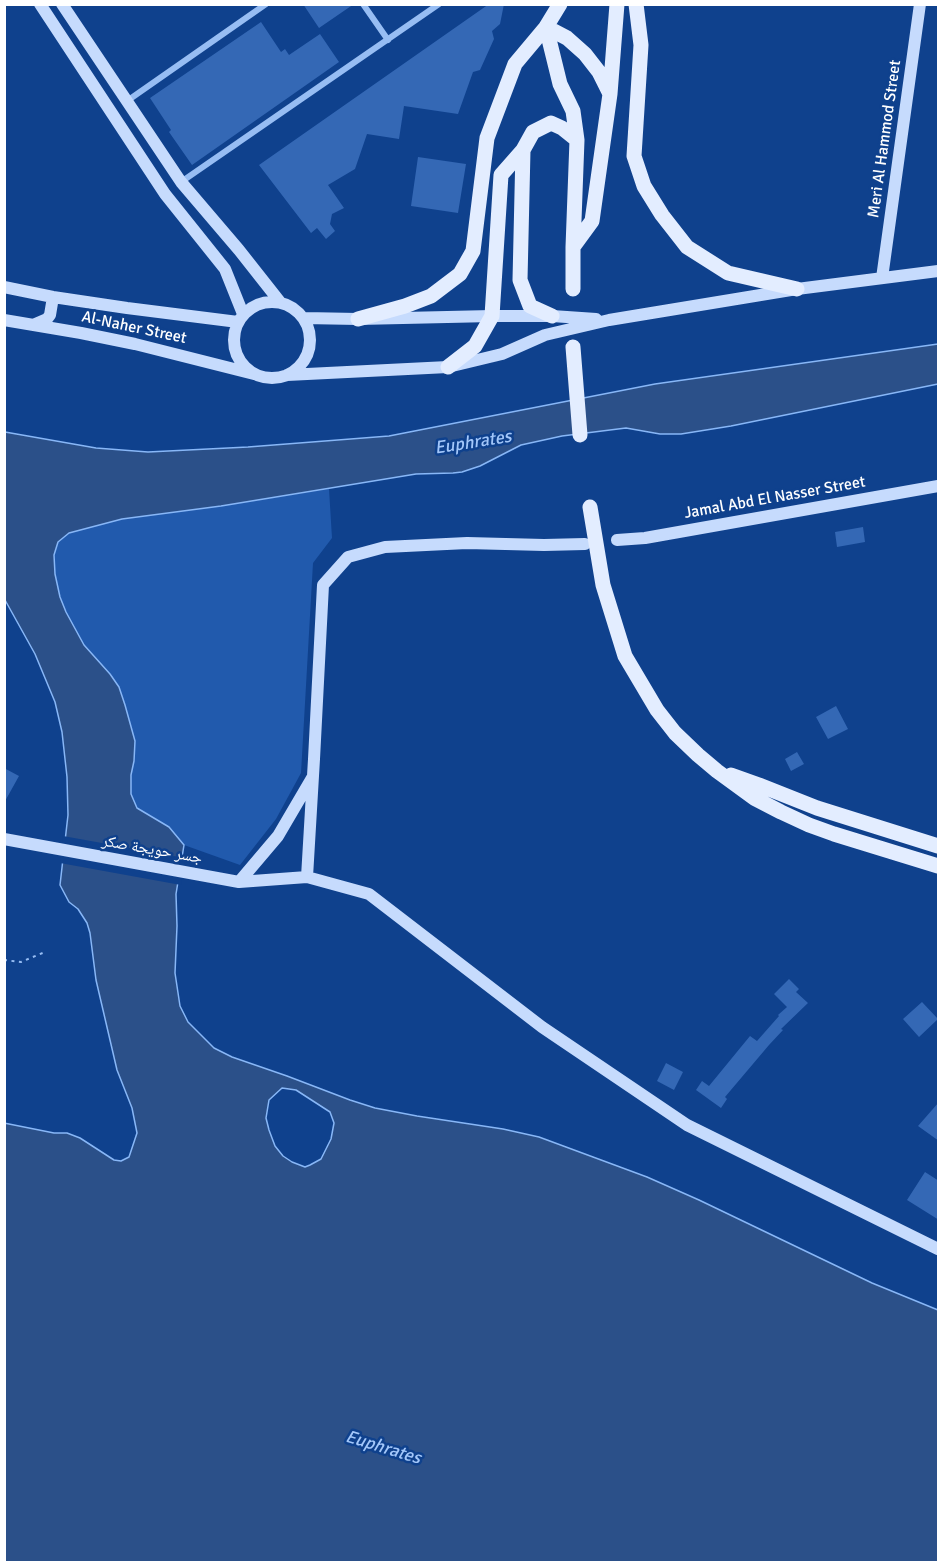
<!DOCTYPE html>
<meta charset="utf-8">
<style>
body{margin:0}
#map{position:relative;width:943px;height:1567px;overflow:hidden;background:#0f418d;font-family:Signika,sans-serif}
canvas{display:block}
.frame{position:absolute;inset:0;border:6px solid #fff;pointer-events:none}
</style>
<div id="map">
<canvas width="943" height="1567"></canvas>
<div class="frame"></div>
</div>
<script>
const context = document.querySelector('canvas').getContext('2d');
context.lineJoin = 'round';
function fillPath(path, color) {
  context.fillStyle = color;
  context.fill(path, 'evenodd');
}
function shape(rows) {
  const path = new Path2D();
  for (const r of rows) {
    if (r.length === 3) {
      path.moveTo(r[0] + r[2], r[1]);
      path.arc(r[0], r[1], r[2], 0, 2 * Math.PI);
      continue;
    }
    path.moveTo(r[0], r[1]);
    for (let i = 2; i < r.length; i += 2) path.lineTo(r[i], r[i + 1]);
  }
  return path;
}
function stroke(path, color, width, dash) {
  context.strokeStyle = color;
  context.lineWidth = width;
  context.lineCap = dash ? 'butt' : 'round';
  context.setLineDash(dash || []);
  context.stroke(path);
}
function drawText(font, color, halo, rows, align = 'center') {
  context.font = font + ' Signika,"Noto Naskh Arabic",sans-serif';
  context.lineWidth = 5;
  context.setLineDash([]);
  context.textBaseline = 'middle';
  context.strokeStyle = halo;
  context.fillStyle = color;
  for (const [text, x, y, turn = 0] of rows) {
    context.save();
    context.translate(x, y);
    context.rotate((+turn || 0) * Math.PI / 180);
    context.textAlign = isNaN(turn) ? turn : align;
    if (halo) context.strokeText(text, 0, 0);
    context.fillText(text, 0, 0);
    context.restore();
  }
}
const green = shape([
 [329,489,332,538,313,563,301,773,276,819,240,865,184,845,169,827,137,808,130,794,131,775,134,761,135,741,125,705,119,687,110,674,84,645,66,612,60,597,55,574,54,555,58,542,69,533,122,519,221,506]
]);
const water = shape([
 [938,344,938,384,731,426,681,434,660,434,626,428,562,436,521,445,480,466,462,472,453,473,416,474,221,506,122,519,69,533,58,542,54,555,55,574,60,597,66,612,84,645,110,674,119,687,125,705,135,741,134,761,131,775,131,794,137,808,169,827,184,845,176,894,177,926,175,973,180,1006,188,1022,214,1048,232,1057,287,1076,350,1100,375,1108,417,1116,503,1129,539,1137,647,1177,699,1200,872,1283,938,1310,938,1562,5,1562,4,1123,54,1133,67,1133,80,1138,114,1160,121,1161,129,1157,137,1133,132,1108,117,1070,96,980,90,933,87,923,78,909,69,902,60,885,68,815,67,777,62,732,55,702,35,654,5,600,5,432,96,448,148,452,248,447,389,436,655,384,938,344],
 [282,1088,296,1090,330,1112,334,1123,331,1139,321,1159,310,1165,305,1167,292,1162,283,1156,275,1146,269,1130,266,1118,269,1100,282,1088]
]);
const pier = shape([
 [63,836,185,858,181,885,60,863]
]);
const building = shape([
 [303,4,354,4,319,28],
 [489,4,504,4,500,24,492,31,494,39,480,70,473,72,458,114,404,106,399,139,367,134,355,169,328,185,344,208,332,214,330,224,335,231,326,239,317,228,311,233,259,165],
 [261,22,281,52,285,49,289,55,320,34,339,62,192,165,169,132,171,130,150,98],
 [418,157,466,164,458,213,411,206],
 [863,527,865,542,837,547,835,532],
 [836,706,848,729,828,739,816,717],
 [797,752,804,764,791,771,785,759],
 [4,768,19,776,4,803],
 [789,979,799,989,796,992,808,1003,781,1029,783,1030,769,1045,725,1097,727,1099,721,1108,696,1090,702,1081,709,1086,750,1036,757,1041,779,1016,778,1015,787,1007,774,994],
 [922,1002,938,1019,919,1037,903,1019],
 [666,1063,683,1072,674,1090,657,1081],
 [939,1102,939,1141,918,1126],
 [925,1172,939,1181,939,1220,907,1200]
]);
const path = shape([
 [4,960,21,962,45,952]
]);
const street = shape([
 [363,4,388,40],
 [127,101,266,4],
 [181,182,439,4]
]);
const secondary = shape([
 [40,4,165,194,225,269,243,314],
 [62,4,181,182,239,250,280,302],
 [882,278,920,4],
 [4,287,53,297,127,308,238,322],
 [272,340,38],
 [304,318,358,319,492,316,552,316,596,319],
 [4,320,81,333,135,344,254,374],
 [33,325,47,319,50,315,53,297],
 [287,375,448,367,502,354,545,335,609,320,797,289,938,271],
 [617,540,645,538,938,486],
 [585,544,544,545,467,543,385,547,348,557,323,585,314,759,307,877,369,894,542,1027,687,1125,938,1249],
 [4,839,239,882,307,877],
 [239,882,278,836,312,778]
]);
const primary = shape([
 [560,4,546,27,560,84,573,111,577,140,573,247,573,289],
 [636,4,641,45,634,156,644,186,662,215,687,247,728,273,797,289],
 [523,150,520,280,530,306,552,316],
 [573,247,592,221,610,94,617,4],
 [358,319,405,306,431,296,460,274,473,251,487,138,515,64,546,27,567,38,585,54,599,72,610,94],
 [573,347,580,435],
 [448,367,475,346,492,316,501,175,523,150,533,132,551,123,562,128,577,140],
 [590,507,603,585,625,656,657,710,675,733,698,755,717,771,754,798,781,812,809,825,834,834,938,866],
 [731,775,759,785,817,808,938,846]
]);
const streetNames = [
 ["Meri Al Hammod Street",885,139,-82],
 ["Al-Naher Street",134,328,12],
 ["Jamal Abd El Nasser Street",775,498,-10],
 ["جسر حويجة صكر",152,850,10]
];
const waterNames = [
 ["Euphrates",473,443,-9],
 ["Euphrates",383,1448,17]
];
fillPath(green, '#215aad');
fillPath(water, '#2b5089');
stroke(water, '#88b7f7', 1.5);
fillPath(pier, '#0f418d');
fillPath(building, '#3468b5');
stroke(path, '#97bdf3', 2, [3, 4.5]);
stroke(street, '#97bdf3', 6);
stroke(secondary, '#c6dbfd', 12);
stroke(primary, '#e3edff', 15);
drawText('16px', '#fff', '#0f418d', streetNames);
drawText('italic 18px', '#a3c7fa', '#0f418d', waterNames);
</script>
